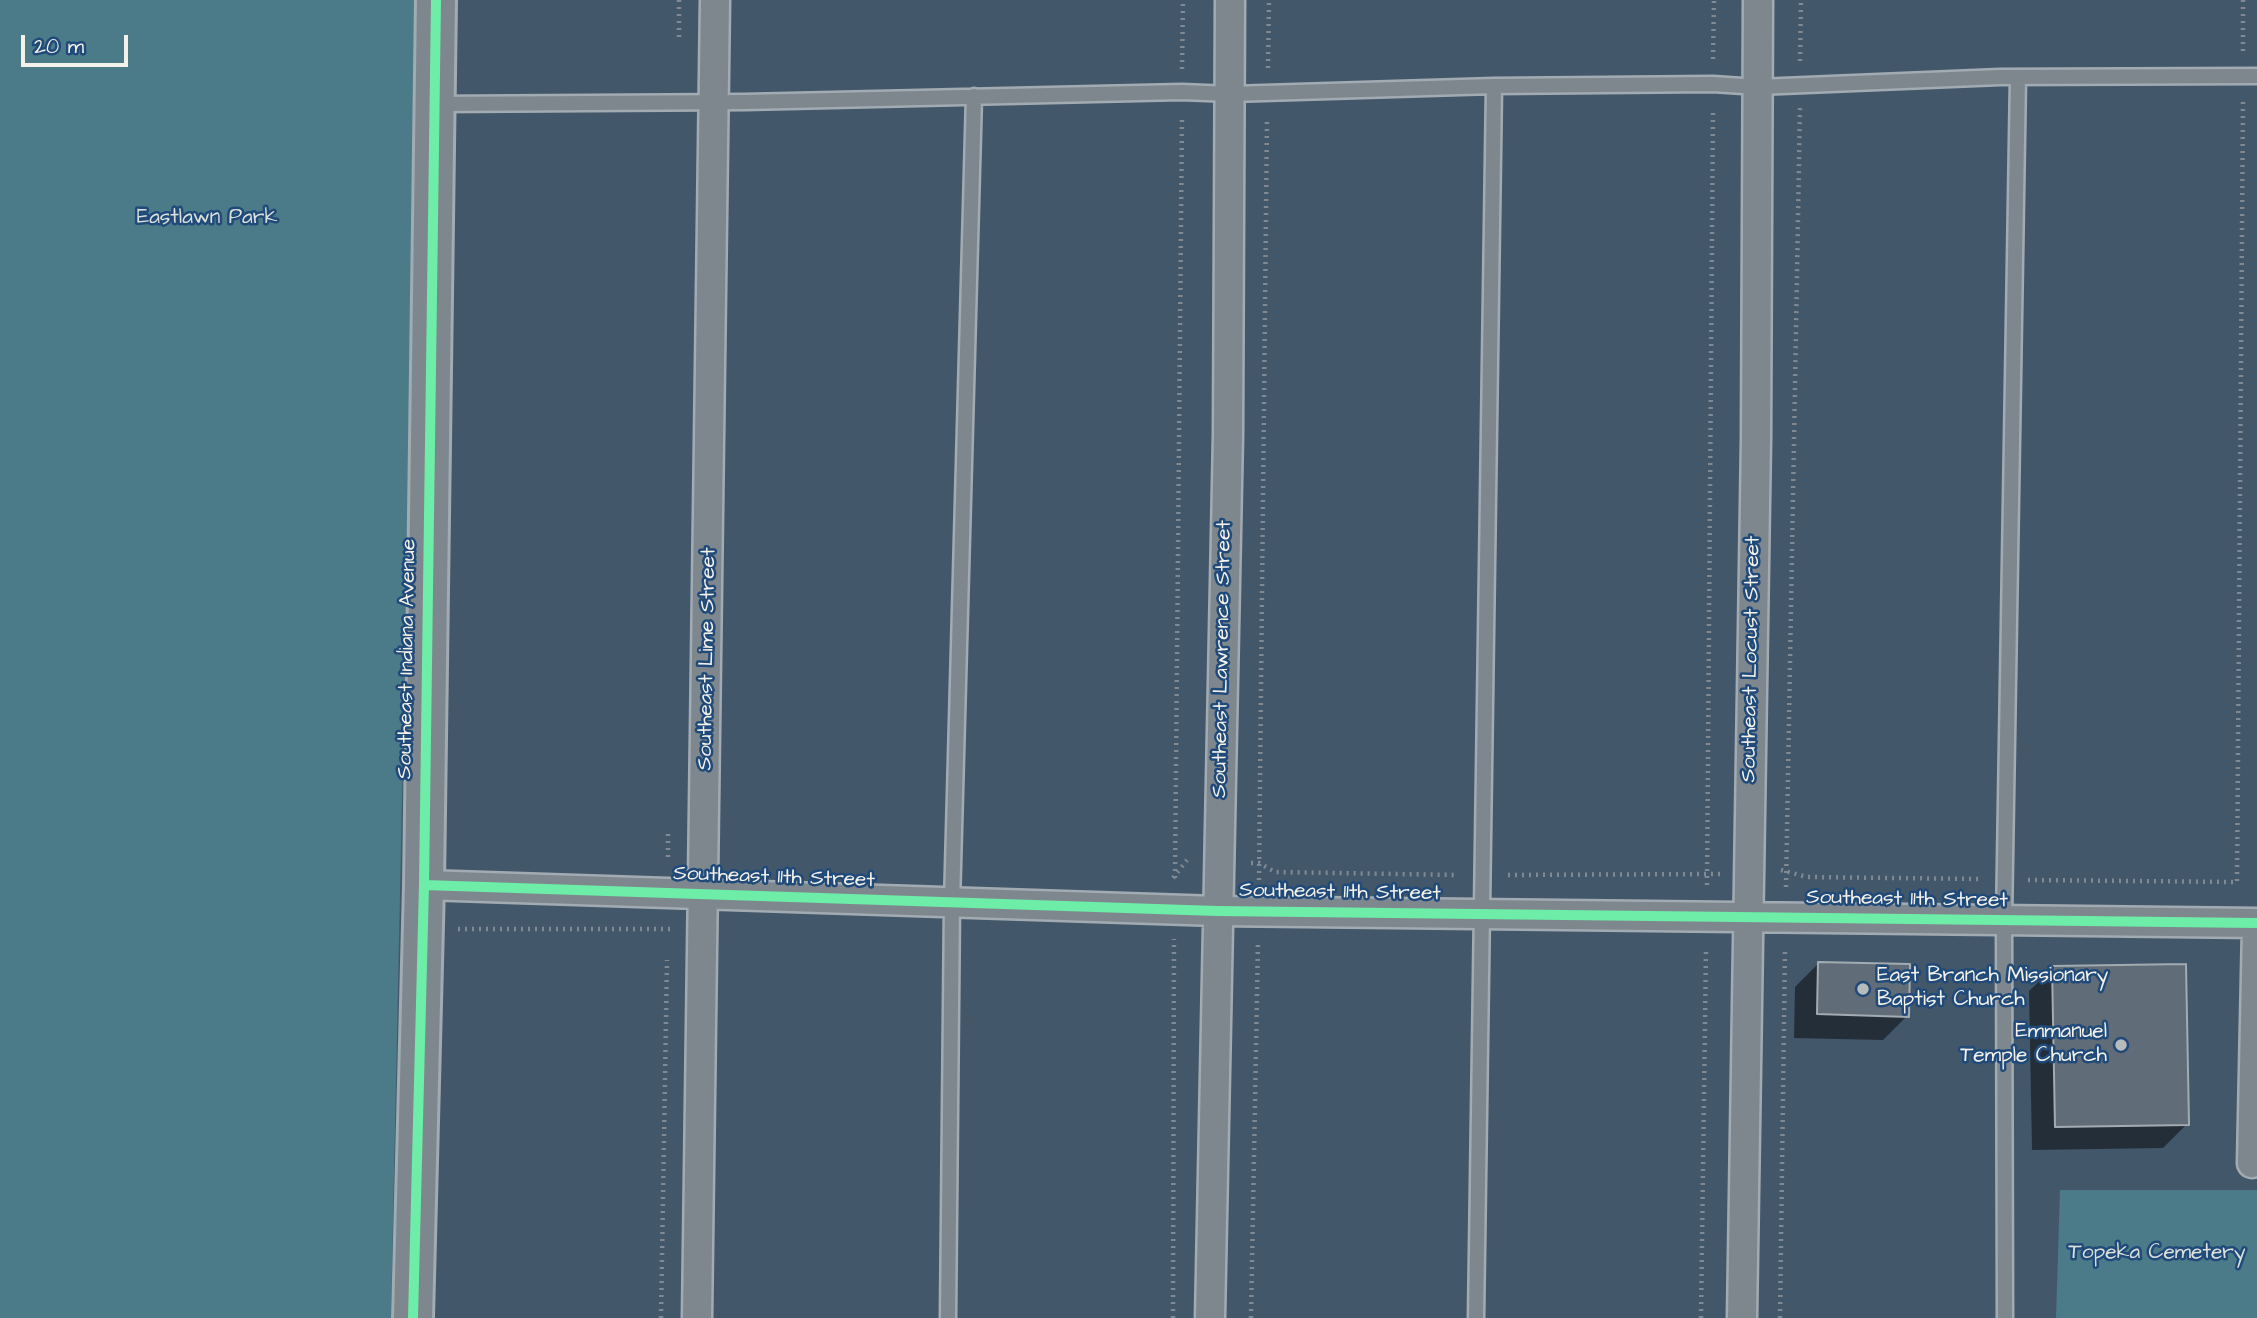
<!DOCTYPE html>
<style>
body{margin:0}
#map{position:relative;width:2257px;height:1318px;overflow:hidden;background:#43576b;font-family:"Architects Daughter",sans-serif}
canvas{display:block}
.scale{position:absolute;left:21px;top:35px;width:107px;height:32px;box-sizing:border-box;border:4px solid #f4f1e8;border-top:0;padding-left:9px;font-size:21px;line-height:24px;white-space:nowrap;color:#f4f1e8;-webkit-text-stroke:5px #1f4a7a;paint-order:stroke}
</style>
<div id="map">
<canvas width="2257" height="1318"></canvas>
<div class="scale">20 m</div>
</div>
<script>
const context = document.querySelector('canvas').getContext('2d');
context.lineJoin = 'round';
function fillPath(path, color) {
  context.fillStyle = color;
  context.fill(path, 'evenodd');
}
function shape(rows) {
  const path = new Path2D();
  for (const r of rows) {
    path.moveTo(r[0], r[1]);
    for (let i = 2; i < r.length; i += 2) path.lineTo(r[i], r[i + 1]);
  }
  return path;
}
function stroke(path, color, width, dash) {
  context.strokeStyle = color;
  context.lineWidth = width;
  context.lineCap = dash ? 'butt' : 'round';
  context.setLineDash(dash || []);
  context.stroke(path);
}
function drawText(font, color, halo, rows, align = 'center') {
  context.font = font + ' "Architects Daughter",sans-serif';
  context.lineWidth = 5;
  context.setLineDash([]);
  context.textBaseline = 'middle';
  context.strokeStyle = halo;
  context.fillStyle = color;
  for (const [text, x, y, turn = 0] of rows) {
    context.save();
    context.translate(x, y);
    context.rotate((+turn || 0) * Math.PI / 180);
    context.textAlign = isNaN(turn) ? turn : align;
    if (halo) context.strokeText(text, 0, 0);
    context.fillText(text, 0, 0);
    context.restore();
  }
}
const green = shape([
 [0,0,419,0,391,1318,0,1318],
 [2060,1190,2257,1190,2257,1318,2056,1318]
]);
const shadow = shape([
 [1819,963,1907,1016,1883,1040,1794,1038,1795,987],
 [2053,968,2187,1124,2163,1148,2032,1150,2029,991]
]);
const building = shape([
 [1818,962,1910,964,1909,1017,1817,1014,1818,962],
 [2186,964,2189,1125,2055,1127,2052,966,2186,964]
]);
const path = shape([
 [679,0,679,41],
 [2243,51,2243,0],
 [1713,59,1714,0],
 [1800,61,1801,0],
 [1268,68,1269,0],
 [1182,69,1183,0],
 [668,857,668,834],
 [1251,863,1259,863,1275,872,1457,875],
 [1781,870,1807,877,1981,879],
 [1508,875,1720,874],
 [1173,878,1187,860],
 [1175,878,1182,116],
 [1259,880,1267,118],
 [2028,880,2237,882,2243,99],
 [1707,885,1713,109],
 [1786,887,1800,108],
 [458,929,670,929],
 [661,1318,667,960],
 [1173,1318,1174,939],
 [1251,1318,1258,941],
 [1701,1318,1706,949],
 [1780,1318,1785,948]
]);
const lane = shape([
 [435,104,745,102,1182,92,1231,94,1494,86],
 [948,1318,952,903,974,96],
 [1476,1318,1494,86,1713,84,1758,87,2000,77,2257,76],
 [2005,1318,2004,920,2018,78]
]);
const street = shape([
 [424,885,1217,911,2257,923],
 [2252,1163,2257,927],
 [697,1318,715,0],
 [1210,1318,1228,435,1230,0],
 [1742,1318,1756,440,1758,0]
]);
const secondary = shape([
 [413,1318,424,885,436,0]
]);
const cycleway = shape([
 [424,885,1217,911,2257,923],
 [413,1318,424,885,436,0]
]);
const markers = [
 [1863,989,7,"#b6bbbc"],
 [2121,1045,7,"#b6bbbc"]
];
const parkNames = [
 ["Eastlawn Park",207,219],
 ["Topeka Cemetery",2157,1254]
];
const streetNames = [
 ["Southeast Indiana Avenue",408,659,-89],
 ["Southeast Lime Street",708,659,-89],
 ["Southeast Lawrence Street",1223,659,-89],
 ["Southeast Locust Street",1752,659,-89],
 ["Southeast 11th Street",774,878,2],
 ["Southeast 11th Street",1340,893,1],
 ["Southeast 11th Street",1907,900,1]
];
const poiNames = [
 ["East Branch Missionary",1877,977],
 ["Baptist Church",1877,1001],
 ["Emmanuel",2107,1033,"right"],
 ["Temple Church",2107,1057,"right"]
];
fillPath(green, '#4b7a88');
fillPath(shadow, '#0007');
fillPath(building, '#606c77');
stroke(building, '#a2abb2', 2);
stroke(lane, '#a2abb2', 19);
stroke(street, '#a2abb2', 33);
stroke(secondary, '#a2abb2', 44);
stroke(path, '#808a94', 4.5, [2, 5]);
stroke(lane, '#7e878e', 14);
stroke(street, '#7e878e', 28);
stroke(secondary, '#7e878e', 38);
stroke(cycleway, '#6deda7', 10);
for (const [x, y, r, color] of markers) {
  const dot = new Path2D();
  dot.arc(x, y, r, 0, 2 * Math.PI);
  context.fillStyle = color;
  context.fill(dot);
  stroke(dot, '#1f4a7a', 2.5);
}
drawText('21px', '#dbe0da', '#1f4a7a', parkNames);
drawText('21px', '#f4f1e8', '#1f4a7a', streetNames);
drawText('21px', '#f4f1e8', '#1f4a7a', poiNames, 'left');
</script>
